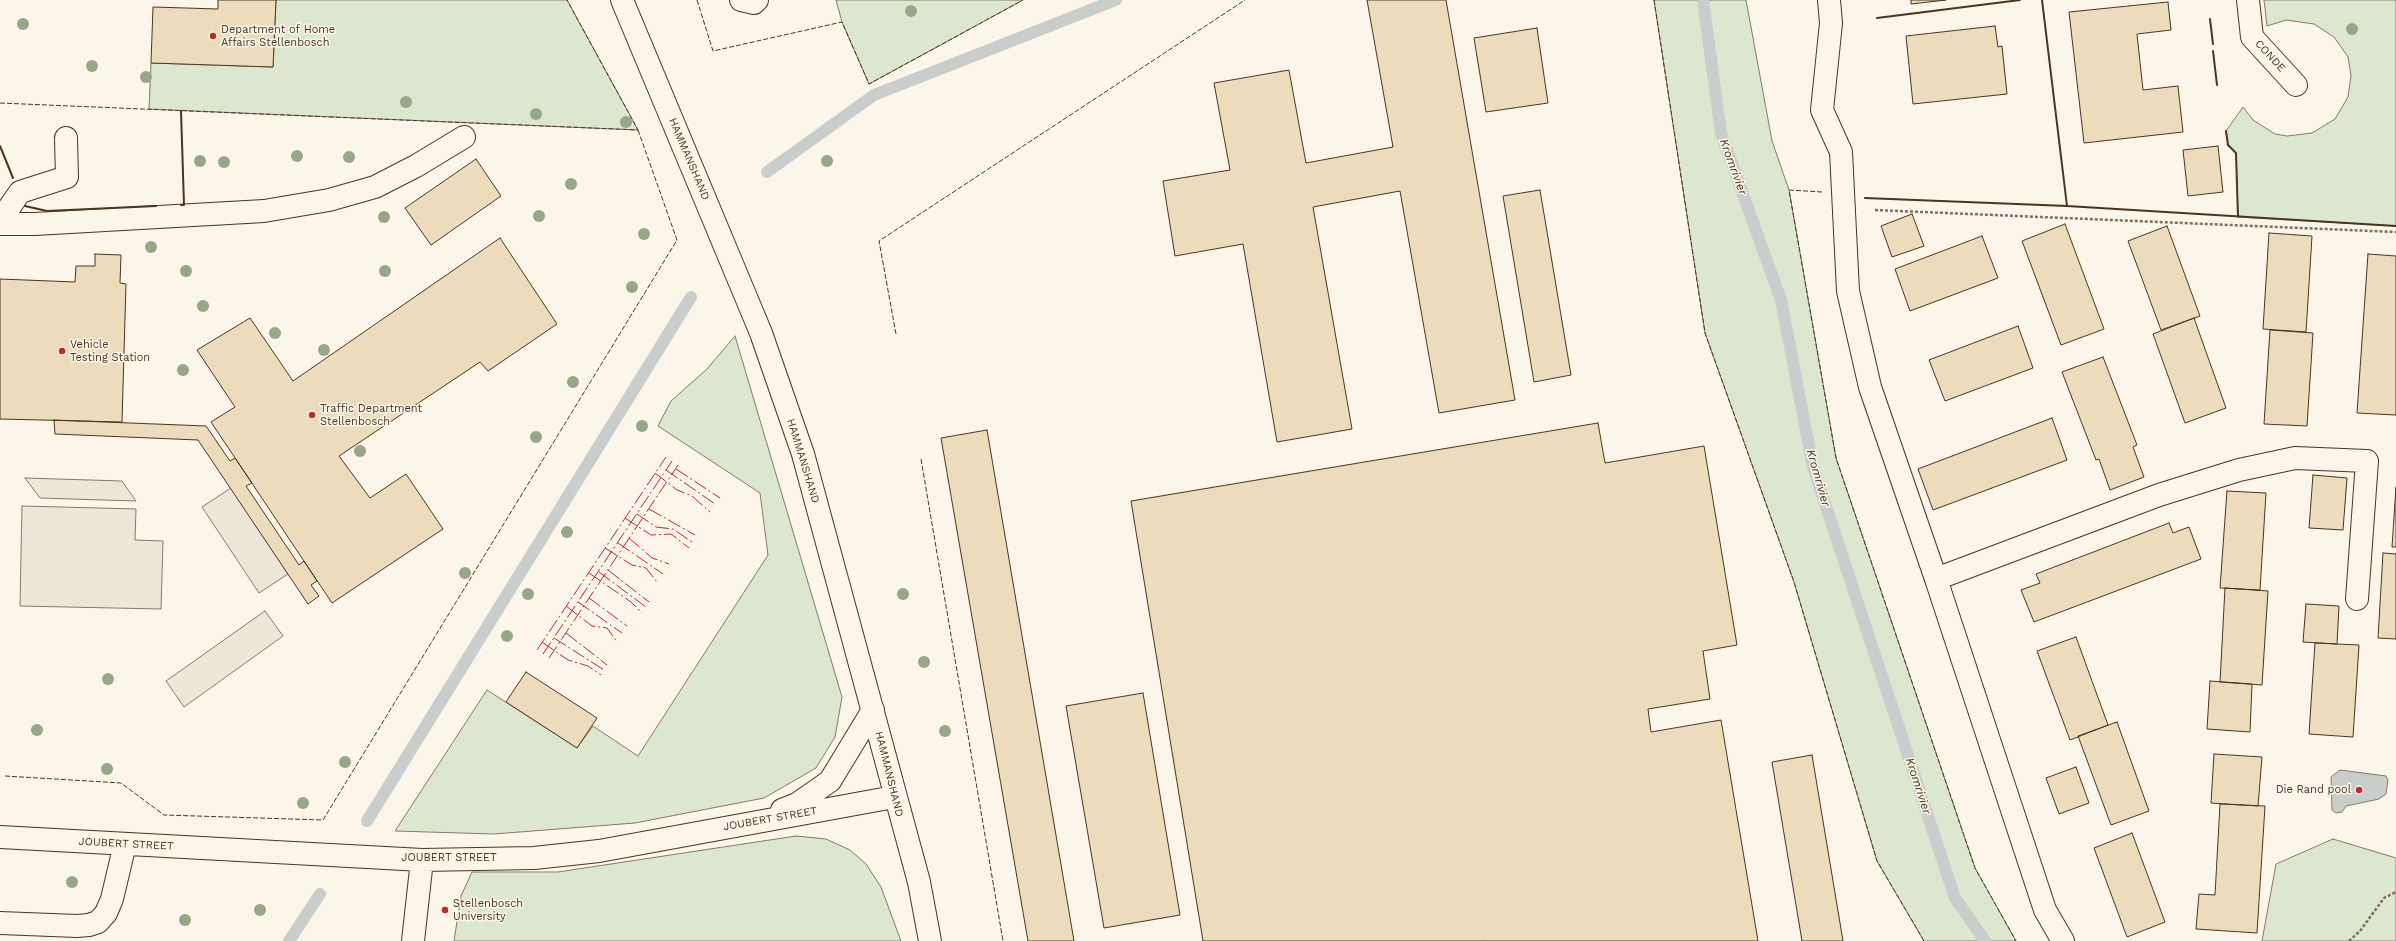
<!DOCTYPE html>
<style>
body{margin:0}
canvas{display:block;background:#fbf6e9}
</style>
<canvas width="2396" height="941"></canvas>
<script>
const context = document.querySelector('canvas').getContext('2d');
context.lineJoin = 'round';
function fillPath(path, color) {
  context.fillStyle = color;
  context.fill(path, 'evenodd');
}
function shape(rows) {
  const path = new Path2D();
  for (const r of rows) {
    path.moveTo(r[0], r[1]);
    for (let i = 2; i < r.length; i += 2) path.lineTo(r[i], r[i + 1]);
  }
  return path;
}
function stroke(path, color, width, dash) {
  context.strokeStyle = color;
  context.lineWidth = width;
  context.lineCap = dash ? 'butt' : 'round';
  context.setLineDash(dash || []);
  context.stroke(path);
}
function drawText(font, color, halo, rows, align = 'center') {
  context.font = font + ' "Work Sans",sans-serif';
  context.lineWidth = 3;
  context.setLineDash([]);
  context.textBaseline = 'middle';
  context.strokeStyle = halo;
  context.fillStyle = color;
  for (const [text, x, y, turn = 0] of rows) {
    context.save();
    context.translate(x, y);
    context.rotate((+turn || 0) * Math.PI / 180);
    context.textAlign = isNaN(turn) ? turn : align;
    if (halo) context.strokeText(text, 0, 0);
    context.fillText(text, 0, 0);
    context.restore();
  }
}
const green = shape([
 [276,0,567,0,638,130,149,109,151,63,273,67,276,0],
 [836,0,1023,0,869,84,842,22,836,0],
 [1654,0,1746,0,1772,141,1789,190,1836,458,1975,868,2016,941,1924,941,1877,861,1794,582,1705,333,1654,0],
 [2264,0,2396,0,2396,226,2238,217,2236,153,2228,145,2226,131,2243,107,2253,120,2275,134,2287,136,2312,133,2335,119,2348,97,2351,76,2348,57,2334,37,2314,24,2286,20,2267,26,2264,0],
 [735,336,842,697,835,737,816,768,764,798,635,823,494,834,395,831,487,690,577,748,593,726,638,756,768,555,760,493,658,426,671,401,707,369,735,336],
 [796,836,826,839,850,850,866,864,881,887,901,941,454,941,461,896,472,872,558,872,796,836],
 [2333,839,2396,858,2396,941,2262,941,2276,864,2333,839]
]);
const parking = shape([
 [25,478,122,481,136,501,40,498,25,478],
 [231,488,288,574,259,593,202,507,231,488],
 [22,506,136,509,135,540,163,541,161,609,20,606,22,506],
 [265,611,283,636,184,707,166,681,265,611]
]);
const water = shape([
 [2340,770,2386,776,2388,780,2386,794,2379,799,2346,806,2342,812,2336,813,2332,810,2331,777,2340,770]
]);
const stream = shape([
 [1703,0,1721,133,1781,300,1813,467,1955,898,1985,941],
 [767,172,874,95,1116,0],
 [367,821,691,297],
 [289,941,320,894]
]);
const building = shape([
 [218,0,276,0,273,67,151,63,153,7,218,9,218,0],
 [1367,0,1446,0,1515,400,1439,413,1400,191,1313,207,1352,429,1277,442,1243,244,1175,256,1163,181,1230,170,1214,83,1289,70,1306,163,1393,147,1367,0],
 [1911,0,1946,0,1911,4,1911,0],
 [2168,2,2171,30,2137,34,2143,90,2178,86,2183,132,2084,143,2069,12,2168,2],
 [1995,26,1998,47,2002,46,2007,94,1913,104,1906,36,1995,26],
 [1537,28,1548,103,1486,112,1474,38,1537,28],
 [2218,146,2223,192,2188,196,2183,150,2218,146],
 [476,159,501,196,431,245,405,208,476,159],
 [1540,190,1571,375,1534,382,1503,196,1540,190],
 [1912,214,1924,246,1892,257,1881,226,1912,214],
 [2065,224,2104,329,2061,345,2022,241,2065,224],
 [2167,226,2200,316,2161,330,2128,241,2167,226],
 [2269,233,2312,236,2306,332,2263,329,2269,233],
 [1982,236,1998,278,1910,311,1895,269,1982,236],
 [500,238,557,324,488,371,480,362,339,456,370,498,406,474,443,529,332,603,211,422,235,407,197,350,250,318,293,381,500,238],
 [95,254,121,255,120,283,126,284,122,422,0,419,0,279,75,282,76,266,95,266,95,254],
 [2368,254,2396,256,2396,415,2357,413,2368,254],
 [2194,318,2226,408,2185,423,2153,334,2194,318],
 [2018,326,2033,368,1945,401,1929,360,2018,326],
 [2270,330,2313,333,2307,426,2264,424,2270,330],
 [2103,357,2137,445,2133,447,2144,477,2110,490,2099,459,2096,460,2062,372,2103,357],
 [2052,418,2067,460,1933,510,1918,469,2052,418],
 [54,420,206,426,230,461,235,458,252,483,246,486,299,565,304,561,317,581,311,585,319,596,308,604,198,440,55,434,54,420],
 [1598,423,1605,463,1704,446,1737,645,1703,651,1710,699,1648,709,1651,732,1721,720,1758,941,1203,941,1131,501,1598,423],
 [987,430,1074,941,1028,941,941,438,987,430],
 [2313,475,2347,478,2343,530,2309,528,2313,475],
 [2396,487,2396,547,2392,547,2396,487],
 [2227,491,2266,493,2260,590,2220,588,2227,491],
 [2169,523,2173,533,2189,527,2201,559,2034,622,2021,590,2040,583,2036,574,2169,523],
 [2383,553,2396,554,2396,639,2378,638,2383,553],
 [2225,588,2268,591,2262,685,2220,682,2225,588],
 [2306,604,2339,606,2337,644,2303,642,2306,604],
 [2076,637,2108,725,2070,740,2037,651,2076,637],
 [2315,643,2359,645,2353,737,2309,734,2315,643],
 [526,672,597,718,577,748,506,702,526,672],
 [2210,681,2252,684,2250,732,2207,729,2210,681],
 [1143,693,1180,915,1104,928,1066,706,1143,693],
 [2117,722,2149,811,2111,825,2078,736,2117,722],
 [2214,754,2262,757,2258,806,2211,803,2214,754],
 [1812,755,1843,941,1802,941,1772,762,1812,755],
 [2076,767,2089,803,2059,814,2046,778,2076,767],
 [2220,804,2265,806,2257,933,2196,929,2199,894,2215,895,2220,804],
 [2132,833,2165,922,2127,937,2094,848,2132,833]
]);
const path = shape([
 [1875,210,2396,232],
 [2349,941,2360,931,2384,898,2396,892]
]);
const minor = shape([
 [622,0,761,333,803,454,919,882,930,941],
 [741,0,754,3,757,0],
 [1829,0,1831,23,1822,110,1841,152,1848,291,1870,387,1936,579,2159,495,2239,470,2295,458,2367,461,2357,599],
 [2248,0,2252,37,2296,85],
 [0,221,20,192,67,177,66,138],
 [0,224,35,224,264,211,329,200,375,187,416,166,464,137],
 [1936,579,2045,910,2063,941],
 [782,810,797,804,830,781,873,710],
 [0,837,422,860,534,858,599,851,894,797],
 [0,923,77,926,89,925,98,922,106,913,112,899,125,844],
 [413,941,422,860]
]);
const fence = shape([
 [697,0,713,51,842,22,869,84,1023,0],
 [1654,0,1705,333,1794,582,1877,861,1924,941],
 [0,103,638,130,567,0],
 [1822,192,1789,190,1836,458,1975,868,2016,941],
 [896,334,879,241,1245,0],
 [921,459,1003,941],
 [5,776,121,783,164,815,323,820,677,240,638,130]
]);
const wall = shape([
 [2042,0,2067,206],
 [1877,18,2020,0],
 [2210,19,2213,44],
 [2213,51,2217,85],
 [181,111,184,205,181,205],
 [2226,131,2228,145,2236,153,2238,217],
 [0,146,13,178],
 [1865,198,2067,206,2396,226],
 [25,206,47,211,156,206]
]);
const power = shape([
 [676,469,720,498],
 [666,470,715,504],
 [655,473,677,490,692,496,710,512],
 [649,509,695,535],
 [637,514,656,527,673,529,692,542],
 [625,518,651,535,671,534,689,548],
 [629,538,652,558,669,564],
 [618,543,663,574],
 [605,548,632,565,646,568,657,582],
 [608,570,649,602],
 [599,572,646,607],
 [589,573,631,602,642,613],
 [589,598,627,626],
 [578,602,622,633],
 [566,606,592,626,607,628,617,642],
 [566,633,607,665],
 [554,638,604,670],
 [542,642,568,660,588,666,601,675],
 [537,650,666,457],
 [543,654,672,461],
 [549,658,678,465]
]);
const trees = [
 [911,11],
 [23,24],
 [2352,29],
 [92,66],
 [146,77],
 [406,102],
 [536,114],
 [626,122],
 [297,156],
 [349,157],
 [200,161],
 [827,161],
 [224,162],
 [571,184],
 [539,216],
 [384,217],
 [644,234],
 [151,247],
 [186,271],
 [385,271],
 [632,287],
 [203,306],
 [275,333],
 [324,350],
 [183,370],
 [573,382],
 [642,426],
 [536,437],
 [360,451],
 [567,532],
 [465,573],
 [528,594],
 [903,594],
 [507,636],
 [924,662],
 [108,679],
 [37,730],
 [945,731],
 [345,762],
 [107,769],
 [303,803],
 [72,882],
 [260,910],
 [185,920]
];
const markers = [
 [213,36,4,"#c62828"],
 [62,351,4,"#c62828"],
 [312,415,4,"#c62828"],
 [2359,790,4,"#c62828"],
 [445,910,4,"#c62828"]
];
const poiNames = [
 ["Department of Home",221,30],
 ["Affairs Stellenbosch",221,43],
 ["Vehicle",70,345],
 ["Testing Station",70,358],
 ["Traffic Department",320,409],
 ["Stellenbosch",320,422],
 ["Die Rand pool",2351,790,"right"],
 ["Stellenbosch",453,904],
 ["University",453,917]
];
const streetNames = [
 ["CONDE",2270,56,47],
 ["HAMMANSHAND",689,159,67],
 ["HAMMANSHAND",803,461,73],
 ["HAMMANSHAND",889,774,76],
 ["JOUBERT STREET",770,819,-10],
 ["JOUBERT STREET",126,844,3],
 ["JOUBERT STREET",449,858]
];
const waterNames = [
 ["Kromrivier",1733,167,70],
 ["Kromrivier",1818,478,74],
 ["Kromrivier",1918,786,72]
];
fillPath(green, '#dce7d0');
stroke(green, '#887966', 1);
fillPath(parking, '#ede7d9');
stroke(parking, '#887966', 1);
fillPath(water, '#c9cecd');
stroke(water, '#887966', 1);
stroke(stream, '#c9cecd', 12);
fillPath(building, '#ecdcbc');
stroke(building, '#4a3520', 1);
stroke(minor, '#4a3520', 24);
stroke(path, '#7f6f5c', 2.5, [3, 2]);
stroke(minor, '#fbf6e9', 22);
stroke(fence, '#4a3520', 1, [5, 2]);
stroke(wall, '#4a3520', 2);
stroke(power, '#c62828', 1, [14, 3, 2, 3]);
context.fillStyle = '#96a887';
for (const [x, y] of trees) {
  context.beginPath();
  context.arc(x, y, 6, 0, 2 * Math.PI);
  context.fill();
}
for (const [x, y, r, color] of markers) {
  const dot = new Path2D();
  dot.arc(x, y, r, 0, 2 * Math.PI);
  context.fillStyle = color;
  context.fill(dot);
  stroke(dot, '#fbf6e9', 1.5);
}
drawText('11px', '#4a3520', '#fbf6e9', poiNames, 'left');
drawText('11px', '#4a3520', '#fbf6e9', streetNames);
drawText('italic 12px', '#4a3520', '#fbf6e9', waterNames);
</script>
